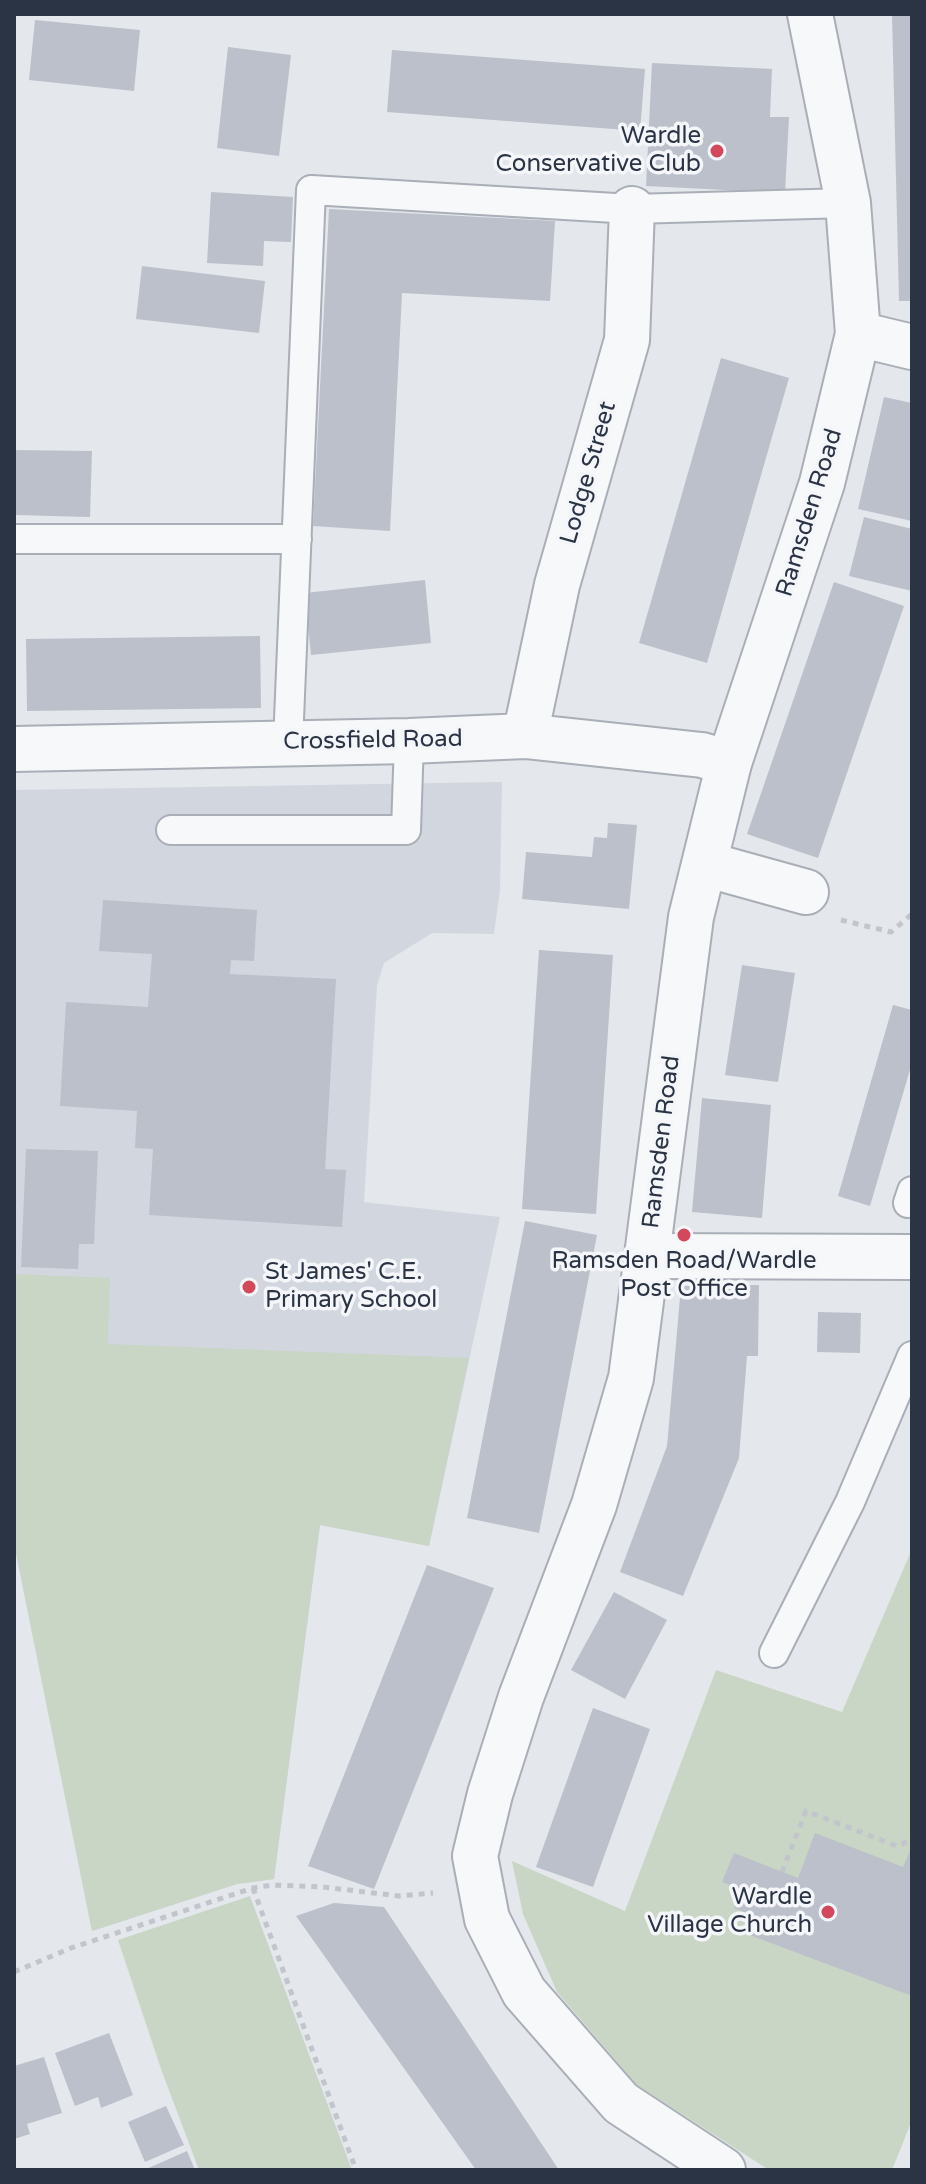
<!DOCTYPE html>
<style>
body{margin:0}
#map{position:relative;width:926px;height:2184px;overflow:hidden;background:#e4e7ec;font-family:"Varela Round",sans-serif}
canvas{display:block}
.frame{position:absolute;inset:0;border:16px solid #2b3445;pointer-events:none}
</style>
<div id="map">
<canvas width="926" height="2184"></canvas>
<div class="frame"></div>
</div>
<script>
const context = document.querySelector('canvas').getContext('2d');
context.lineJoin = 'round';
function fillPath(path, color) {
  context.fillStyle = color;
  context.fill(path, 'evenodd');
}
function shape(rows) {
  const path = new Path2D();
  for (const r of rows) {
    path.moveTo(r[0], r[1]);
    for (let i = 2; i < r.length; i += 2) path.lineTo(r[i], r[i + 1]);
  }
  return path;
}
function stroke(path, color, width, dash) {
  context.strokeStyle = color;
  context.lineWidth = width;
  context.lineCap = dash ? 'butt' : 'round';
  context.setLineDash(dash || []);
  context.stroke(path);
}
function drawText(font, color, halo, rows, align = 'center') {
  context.font = font + ' "Varela Round",sans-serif';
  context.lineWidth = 7;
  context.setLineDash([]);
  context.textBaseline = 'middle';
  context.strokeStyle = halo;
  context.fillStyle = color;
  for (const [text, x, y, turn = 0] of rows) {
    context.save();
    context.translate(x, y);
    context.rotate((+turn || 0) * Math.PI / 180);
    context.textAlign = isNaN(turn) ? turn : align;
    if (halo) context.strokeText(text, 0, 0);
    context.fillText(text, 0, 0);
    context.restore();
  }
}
const built = shape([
 [502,782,500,890,494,934,432,933,384,963,377,985,364,1202,500,1217,429,1546,320,1525,274,1879,237,1884,92,1931,14,1543,14,790]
]);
const green = shape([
 [14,1274,110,1278,108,1344,469,1358,429,1546,320,1525,274,1879,237,1884,92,1931,14,1543],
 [912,1549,912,2120,892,2170,769,2170,637,2085,557,1992,523,1914,512,1861,625,1911,716,1670,842,1712],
 [250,1896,352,2170,199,2170,161,2069,118,1940]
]);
const building = shape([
 [892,14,912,14,912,301,899,301],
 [35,20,140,30,134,91,29,80],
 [228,47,291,55,279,156,217,148],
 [392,50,645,69,640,131,387,112],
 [652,63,772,69,770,117,789,117,785,193,646,186],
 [211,192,293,197,291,242,264,241,263,266,207,263],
 [329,209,555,221,550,301,402,293,390,531,313,526],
 [142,266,265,281,259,333,136,319],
 [721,358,789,378,707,663,639,643],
 [884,397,912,403,912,521,858,509],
 [14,450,92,451,90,517,14,515],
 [864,517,912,529,912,591,849,576],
 [425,580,431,643,311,655,305,593],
 [834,582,904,606,818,858,747,834],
 [260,636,261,708,27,711,26,639],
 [608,823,637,825,629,909,522,899,526,852,592,857,594,837,607,838],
 [103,900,257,910,254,961,231,960,230,974,336,979,325,1169,346,1170,342,1227,149,1215,153,1149,135,1148,137,1111,60,1106,66,1002,148,1007,152,954,99,951],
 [539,950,613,955,596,1214,522,1209],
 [742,965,795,973,778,1082,725,1075],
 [893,1005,912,1010,912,1063,870,1206,838,1196],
 [702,1098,771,1105,762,1218,692,1212],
 [26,1149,98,1151,94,1244,79,1244,78,1269,21,1267],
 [525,1221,597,1235,539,1533,467,1518],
 [759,1285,758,1356,747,1356,739,1458,683,1596,620,1572,667,1446,681,1286],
 [818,1312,861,1313,860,1353,817,1352],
 [427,1565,494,1588,374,1889,308,1866],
 [614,1592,667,1620,625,1699,571,1670],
 [593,1708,650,1729,593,1887,536,1867],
 [815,1833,903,1867,912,1846,912,1996,747,1934,754,1916,734,1908,741,1889,722,1882,734,1853,798,1878],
 [334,1903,384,1907,559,2170,476,2170,296,1916],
 [109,2033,133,2095,101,2108,98,2097,75,2106,55,2053],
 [44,2057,62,2113,27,2124,30,2134,14,2139,14,2066],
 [166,2106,184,2145,145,2162,128,2122],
 [187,2151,195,2170,144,2170]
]);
const path = shape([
 [841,920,891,932,912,914],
 [782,1872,806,1811,897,1846,912,1840],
 [253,1888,356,2170],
 [14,1972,71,1948,253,1888,272,1885,323,1887,399,1896,433,1893]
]);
const service = shape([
 [14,539,297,539],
 [288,743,311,190,632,209,848,203],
 [171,830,406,830,409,741],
 [908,1203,912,1191],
 [774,1653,850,1502,912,1356]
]);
const minor = shape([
 [858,334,912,347],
 [525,736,557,585,627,340,632,209],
 [14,749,409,741,525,736,702,755,729,763],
 [705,864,806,892],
 [647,1256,912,1257]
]);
const tertiary = shape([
 [723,2170,621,2103,524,1992,487,1919,475,1856,490,1794,521,1697,594,1505,631,1378,691,917,729,763,822,483,858,334,848,203,810,14]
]);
const markers = [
 [717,151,8,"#d1495b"],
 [684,1235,8,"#d1495b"],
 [249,1287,8,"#d1495b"],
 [828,1912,8,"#d1495b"]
];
const poiNames = [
 ["Wardle",701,137],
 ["Conservative Club",701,165],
 ["Ramsden Road/Wardle",684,1262,"center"],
 ["Post Office",684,1290,"center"],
 ["St James' C.E.",265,1273,"left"],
 ["Primary School",265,1301,"left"],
 ["Wardle",812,1898],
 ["Village Church",812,1926]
];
const streetNames = [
 ["Lodge Street",589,473,-74],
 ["Ramsden Road",810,513,-73],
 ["Crossfield Road",373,741,-1],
 ["Ramsden Road",662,1142,-83]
];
fillPath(built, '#d2d6de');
fillPath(green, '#c9d6c5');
fillPath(building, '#bbc0ca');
stroke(service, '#a9aeb7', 32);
stroke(minor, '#a9aeb7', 48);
stroke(tertiary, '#a9aeb7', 48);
stroke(path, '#c2c5cb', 5, [6, 6]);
stroke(service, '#f7f8fa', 28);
stroke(minor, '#f7f8fa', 44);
stroke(tertiary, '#f7f8fa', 44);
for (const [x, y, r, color] of markers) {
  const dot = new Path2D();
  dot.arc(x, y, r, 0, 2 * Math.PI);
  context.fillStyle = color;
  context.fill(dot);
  stroke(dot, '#f4f6f9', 3);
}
drawText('24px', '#2b3445', '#f4f6f9', poiNames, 'right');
drawText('24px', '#2b3445', '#f4f6f9', streetNames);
</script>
